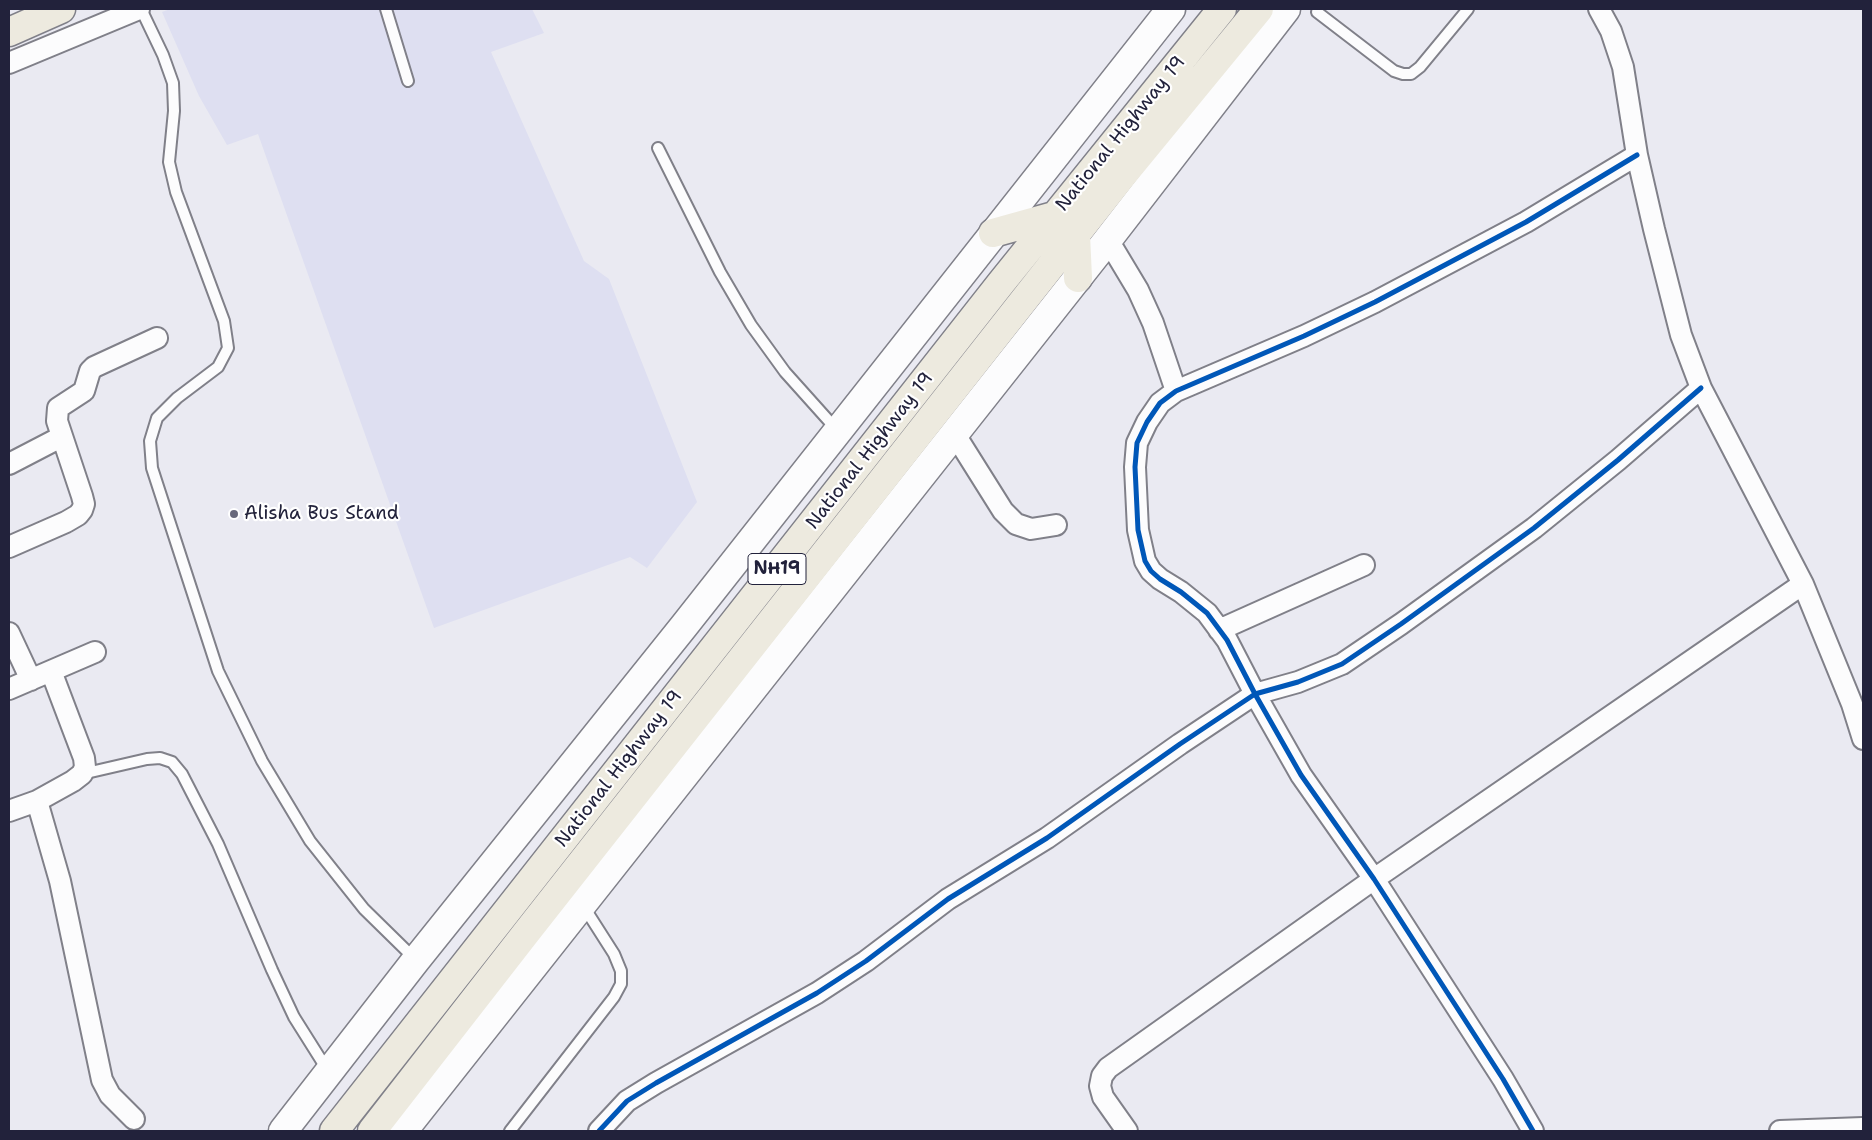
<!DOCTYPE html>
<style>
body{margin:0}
#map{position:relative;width:1872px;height:1140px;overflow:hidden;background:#eaeaf2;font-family:"Shantell Sans",sans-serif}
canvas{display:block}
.frame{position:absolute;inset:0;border:10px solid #22223b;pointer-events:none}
</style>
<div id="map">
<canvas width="1872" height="1140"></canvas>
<div class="frame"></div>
</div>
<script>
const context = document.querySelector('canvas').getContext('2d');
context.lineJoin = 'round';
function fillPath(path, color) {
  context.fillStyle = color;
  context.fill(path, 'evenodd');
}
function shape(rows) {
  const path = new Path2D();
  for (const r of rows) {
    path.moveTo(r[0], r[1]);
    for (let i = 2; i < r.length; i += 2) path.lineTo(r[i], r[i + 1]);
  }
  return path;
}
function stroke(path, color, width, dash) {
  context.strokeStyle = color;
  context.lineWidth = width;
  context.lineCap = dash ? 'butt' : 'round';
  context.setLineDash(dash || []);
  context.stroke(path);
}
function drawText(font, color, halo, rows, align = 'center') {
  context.font = font + ' "Shantell Sans",sans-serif';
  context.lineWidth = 4.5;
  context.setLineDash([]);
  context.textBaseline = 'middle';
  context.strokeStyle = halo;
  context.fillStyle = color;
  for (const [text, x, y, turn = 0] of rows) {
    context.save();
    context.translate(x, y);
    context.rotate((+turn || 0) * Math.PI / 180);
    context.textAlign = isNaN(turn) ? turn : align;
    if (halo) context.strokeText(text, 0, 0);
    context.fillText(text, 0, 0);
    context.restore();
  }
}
const built = shape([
 [170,9,532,9,544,33,491,52,584,261,609,279,697,502,647,568,630,557,434,628,258,134,227,145,199,96,162,12]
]);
const lane = shape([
 [141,9,163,55,173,83,174,111,169,162,176,192,224,321,228,348,218,367,177,398,157,418,150,441,152,468,218,671,262,761,310,841,364,909,415,959],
 [386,9,408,81],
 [1317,12,1394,71,1403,74,1411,74,1420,67,1468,9],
 [658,148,720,272,751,325,785,372,837,430],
 [82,774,147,759,160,758,172,762,182,774,218,844,272,970,294,1017,328,1071],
 [510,1131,614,997,621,984,621,971,614,954,584,907]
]);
const street = shape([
 [1599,9,1611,31,1623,67,1637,155,1654,229,1681,335,1701,388,1803,584,1852,704,1863,739],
 [9,63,139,9],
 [1106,242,1114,250,1138,290,1153,323,1176,391],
 [954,433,1003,511,1016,524,1031,529,1056,525],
 [9,464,61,437],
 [9,547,66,522,78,515,82,510,84,504,82,496,57,421,58,408,84,391,90,371,94,367,157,338],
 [1219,630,1364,565],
 [9,633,31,680],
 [9,689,95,652],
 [37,801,60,881,102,1080,110,1095,134,1119],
 [9,811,37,801,73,781,82,774,85,767,84,758,51,671],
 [599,1131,627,1101,656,1083,817,993,866,961,948,899,1047,838,1180,744,1255,694,1298,682,1342,664,1401,624,1534,528,1618,460,1701,388],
 [1127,1131,1103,1097,1100,1086,1102,1076,1108,1068,1374,879,1803,584],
 [1533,1131,1503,1079,1374,879,1301,775,1255,694,1227,640,1207,613,1181,592,1160,579,1151,571,1145,561,1138,530,1135,467,1137,443,1147,422,1160,403,1176,391,1304,336,1375,302,1526,222,1637,155],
 [1780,1131,1863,1128]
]);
const secondary = shape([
 [283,1131,416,960,684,626,1171,9],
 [403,1131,1106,242,1286,9]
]);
const highway = shape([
 [9,32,61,9],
 [993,233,1054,216],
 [1076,234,1078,278],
 [334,1131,1001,283,1222,9],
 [372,1131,526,933,1024,300,1122,176,1259,9]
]);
const cycleway = shape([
 [599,1131,627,1101,656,1083,817,993,866,961,948,899,1047,838,1180,744,1255,694,1298,682,1342,664,1401,624,1534,528,1618,460,1701,388],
 [1533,1131,1503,1079,1374,879,1301,775,1255,694,1227,640,1207,613,1181,592,1160,579,1151,571,1145,561,1138,530,1135,467,1137,443,1147,422,1160,403,1176,391,1304,336,1375,302,1526,222,1637,155]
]);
const markers = [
 [234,514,5,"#68687b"]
];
const shields = [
 [777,569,58]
];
const shieldNames = [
 ["NH19",777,569]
];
const streetNames = [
 ["National Highway 19",1121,134,-51],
 ["National Highway 19",870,451,-52],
 ["National Highway 19",619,769,-52]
];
const poiNames = [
 ["Alisha Bus Stand",244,514]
];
fillPath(built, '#dedff1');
stroke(lane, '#808089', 14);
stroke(street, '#808089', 24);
stroke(secondary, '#808089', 31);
stroke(highway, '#808089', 31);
stroke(lane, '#fcfcfd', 10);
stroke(street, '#fcfcfd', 20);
stroke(secondary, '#fcfcfd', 28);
stroke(highway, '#edeadf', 28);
stroke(cycleway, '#0057b8', 5);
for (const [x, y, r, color] of markers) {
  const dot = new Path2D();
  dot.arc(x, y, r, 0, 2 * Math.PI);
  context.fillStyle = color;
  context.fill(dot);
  stroke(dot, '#fff', 2);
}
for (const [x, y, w] of shields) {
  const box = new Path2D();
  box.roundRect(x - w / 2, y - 15.5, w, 31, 4);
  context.fillStyle = '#fff';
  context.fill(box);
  stroke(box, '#22223b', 1);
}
drawText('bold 18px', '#22223b', null, shieldNames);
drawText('19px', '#22223b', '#fff', streetNames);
drawText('19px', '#22223b', '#fff', poiNames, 'left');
</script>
